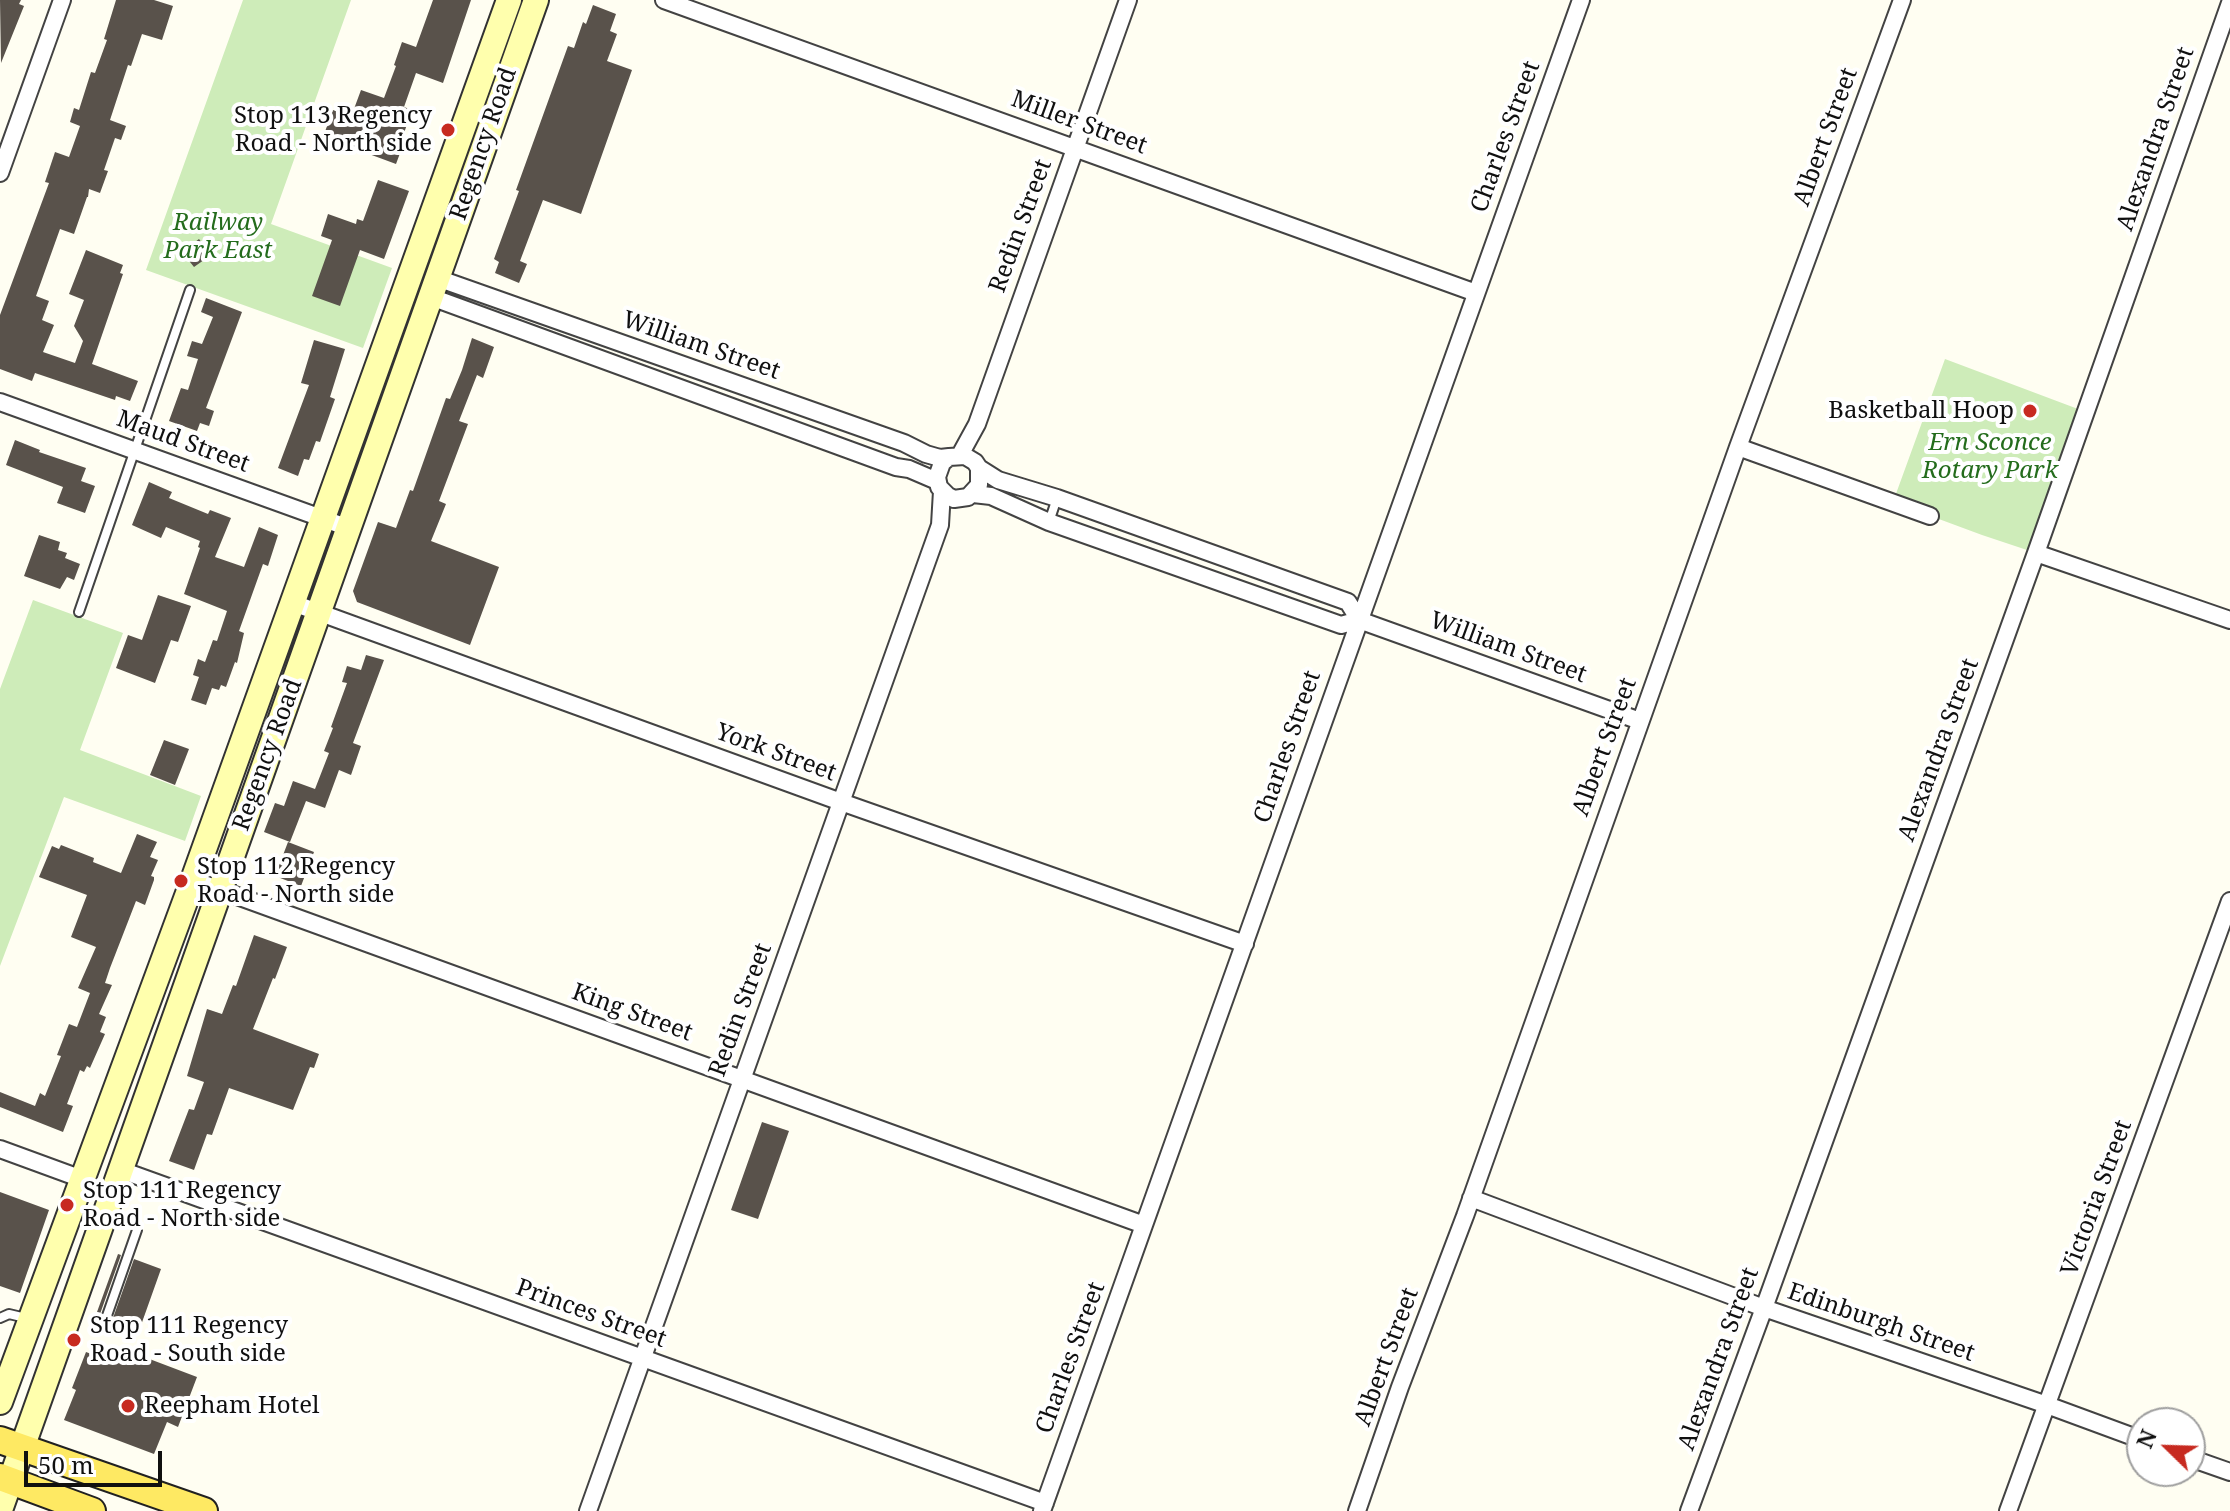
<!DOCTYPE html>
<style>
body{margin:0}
#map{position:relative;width:2230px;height:1511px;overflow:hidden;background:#fffef2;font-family:"Noto Serif",serif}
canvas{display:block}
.north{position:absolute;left:2126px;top:1407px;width:80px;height:80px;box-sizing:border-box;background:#fff;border:2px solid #9f9f9f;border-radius:50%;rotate:293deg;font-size:22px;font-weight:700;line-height:32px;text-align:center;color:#101010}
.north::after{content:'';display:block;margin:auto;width:28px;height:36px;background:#c72a20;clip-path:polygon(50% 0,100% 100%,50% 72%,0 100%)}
.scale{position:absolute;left:24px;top:1451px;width:138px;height:36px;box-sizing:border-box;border:4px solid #101010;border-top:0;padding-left:10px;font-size:24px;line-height:28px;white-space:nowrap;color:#101010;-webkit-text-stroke:6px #fff;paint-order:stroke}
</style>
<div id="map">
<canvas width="2230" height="1511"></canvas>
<div class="north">N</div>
<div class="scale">50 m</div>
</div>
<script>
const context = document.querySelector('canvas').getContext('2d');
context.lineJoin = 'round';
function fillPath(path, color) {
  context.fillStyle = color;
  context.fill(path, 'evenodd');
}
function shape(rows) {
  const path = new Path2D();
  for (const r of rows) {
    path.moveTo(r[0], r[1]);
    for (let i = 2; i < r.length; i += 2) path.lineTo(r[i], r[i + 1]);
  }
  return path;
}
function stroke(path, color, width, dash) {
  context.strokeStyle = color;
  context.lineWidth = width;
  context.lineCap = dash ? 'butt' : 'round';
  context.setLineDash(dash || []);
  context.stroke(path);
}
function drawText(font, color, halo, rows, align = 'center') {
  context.font = font + ' "Noto Serif",serif';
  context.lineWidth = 8;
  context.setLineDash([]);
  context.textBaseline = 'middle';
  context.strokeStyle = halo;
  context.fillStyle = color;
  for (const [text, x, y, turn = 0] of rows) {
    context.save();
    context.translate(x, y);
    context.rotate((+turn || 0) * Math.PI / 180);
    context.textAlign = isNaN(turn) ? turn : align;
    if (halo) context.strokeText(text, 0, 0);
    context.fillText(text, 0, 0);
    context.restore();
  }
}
const green = shape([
 [243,0,351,0,271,224,392,268,363,348,146,270],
 [1945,359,2086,412,2036,553,1982,535,1893,502],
 [33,600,123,633,80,750,201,796,185,841,64,797,0,966,0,689]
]);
const building = shape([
 [0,0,21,0,19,4,24,6,1,63],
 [116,0,154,0,173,6,162,40,142,34,131,66,128,65,110,120,126,126,121,140,115,138,104,170,108,171,100,193,89,189,88,197,87,197,74,234,60,229,36,296,49,301,42,320,54,325,43,352,75,363,83,341,74,326,84,300,69,294,86,250,123,265,120,273,123,274,92,364,138,381,130,401,116,396,115,400,35,373,32,381,0,369,0,315,49,183,45,182,55,152,69,157,80,126,70,122,74,108,79,110,91,72,95,73,107,40,104,39],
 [433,0,471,0,443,83,416,73,404,107,412,110,403,136,406,137,396,164,323,137,333,110,351,117,361,90,384,98,396,66,394,65,402,42,416,47],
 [593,5,616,14,610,31,617,34,607,61,632,70,581,214,543,200,520,261,527,264,519,283,495,273,499,262,494,259,519,191,516,190,568,46,574,48,583,22,586,24],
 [378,180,409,191,384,259,360,250,340,306,312,296,332,240,321,236,328,214,356,224,357,219,363,221],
 [199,239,211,255,194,267,182,252],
 [206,298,242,312,206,408,214,411,209,426,200,423,197,431,169,421,181,388,188,390,198,359,187,356,192,341,202,344,213,317,201,312],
 [472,338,494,347,483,378,477,375,459,421,468,424,439,501,446,504,431,541,499,567,470,645,357,602,353,591,378,522,396,528,410,490,413,491,446,398,450,399,462,370],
 [314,340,345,349,330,397,335,399,320,442,316,441,309,460,304,459,298,476,278,468,309,385,301,383],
 [15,440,40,450,39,452,86,468,81,481,95,486,85,513,57,503,63,487,6,465],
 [149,482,172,492,169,498,208,514,210,510,231,518,215,557,244,567,259,527,278,535,268,566,263,564,239,631,244,633,237,663,235,662,226,687,221,685,219,690,212,688,206,705,191,700,199,677,193,675,198,659,205,662,213,640,217,641,227,611,184,594,200,548,198,547,200,541,166,527,161,538,132,525],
 [39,535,60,542,58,550,67,553,65,558,80,564,74,580,67,577,60,589,24,576],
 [158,595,191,606,178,642,171,640,155,683,116,668,128,635,142,640],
 [366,655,384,660,353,743,361,746,351,775,339,770,325,808,306,801,290,842,264,832,275,803,284,806,293,781,315,789,329,753,324,751,333,728,331,727,347,683,342,682,347,666,361,670],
 [164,740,189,749,175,785,150,775],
 [137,834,157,842,150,857,158,860,151,876,154,877,154,880,145,905,136,901,110,968,105,983,112,985,99,1014,106,1017,100,1032,105,1034,90,1068,87,1066,84,1072,80,1070,67,1104,73,1106,63,1132,0,1107,0,1092,35,1106,40,1093,45,1096,61,1056,57,1055,69,1024,77,1027,90,993,78,988,96,947,71,937,87,895,39,877,52,846,59,849,61,845,94,858,93,862,121,873],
 [288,842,314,852,301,886,275,876],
 [254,935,287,947,275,979,273,978,253,1029,319,1054,314,1068,310,1067,293,1110,229,1088,212,1135,207,1134,194,1170,169,1161,189,1109,194,1110,204,1082,187,1076,207,1009,222,1014,233,985,236,986],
 [762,1122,789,1131,758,1219,731,1210],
 [0,1192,49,1210,20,1293,0,1286],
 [118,1254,121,1255,100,1314,97,1312],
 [134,1259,161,1269,140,1328,113,1318],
 [105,1350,128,1359,131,1352,197,1377,178,1427,167,1422,154,1454,64,1420,76,1390,72,1388,86,1352,102,1358]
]);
const lane = shape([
 [1049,522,1057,498],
 [79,612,190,290],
 [0,1318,9,1314,30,1319],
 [103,1327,137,1230]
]);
const street = shape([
 [664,0,1476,293],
 [0,173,62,0],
 [437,278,904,443,926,454,940,458,949,457],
 [431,297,896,467,909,469,937,481],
 [0,402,349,528],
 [1738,447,1930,516],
 [960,455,977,424,1128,0],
 [979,468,979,485,968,497,954,499,948,496,939,487,937,477,942,463,949,457,965,456,975,462,979,468,998,480,1057,498,1348,602,1359,620],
 [973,494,991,496,1049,522,1341,625,1359,620,1640,721],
 [2036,553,2230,620],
 [293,603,841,802,1245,944],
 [193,880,1144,1225],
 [0,1149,82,1179],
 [121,1170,1045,1503],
 [1471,1198,1764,1308,2047,1405,2142,1440],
 [2190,1458,2230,1472],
 [588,1511,940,525,942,491],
 [1042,1511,1581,0],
 [1357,1511,1400,1387,1465,1216,1738,447,1902,0],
 [1689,1511,1764,1308,2036,553,2230,3],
 [2008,1511,2230,901]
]);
const secondary = shape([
 [0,1402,193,880,509,0],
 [0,1510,536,0]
]);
const primary = shape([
 [0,1440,204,1511],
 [0,1477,92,1511]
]);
const markers = [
 [448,130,8,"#c72a20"],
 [2030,411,8,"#c72a20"],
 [181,881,8,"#c72a20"],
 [67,1205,8,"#c72a20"],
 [74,1340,8,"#c72a20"],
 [128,1406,8,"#c72a20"]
];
const poiNames = [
 ["Stop 113 Regency",432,116,"right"],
 ["Road - North side",432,144,"right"],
 ["Basketball Hoop",2014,411,"right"],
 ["Stop 112 Regency",197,867],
 ["Road - North side",197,895],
 ["Stop 111 Regency",83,1191],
 ["Road - North side",83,1219],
 ["Stop 111 Regency",90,1326],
 ["Road - South side",90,1354],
 ["Reepham Hotel",144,1406]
];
const streetNames = [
 ["Miller Street",1079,123,20],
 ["Charles Street",1506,137,-70],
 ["Albert Street",1826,137,-70],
 ["Alexandra Street",2156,139,-71],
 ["Regency Road",484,144,-71],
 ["Redin Street",1021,226,-70],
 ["William Street",701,346,19],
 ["Maud Street",183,442,20],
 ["William Street",1508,648,20],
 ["Charles Street",1288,747,-71],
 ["Albert Street",1605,747,-70],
 ["Alexandra Street",1939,750,-70],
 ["York Street",776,753,20],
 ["Regency Road",268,755,-70],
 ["Redin Street",741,1010,-70],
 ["King Street",632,1013,20],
 ["Victoria Street",2097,1198,-70],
 ["Princes Street",591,1314,20],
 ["Edinburgh Street",1881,1323,19],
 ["Albert Street",1387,1357,-70],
 ["Charles Street",1071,1358,-70],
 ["Alexandra Street",1719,1359,-70]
];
const parkNames = [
 ["Railway",218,223],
 ["Park East",218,251],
 ["Ern Sconce",1990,443],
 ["Rotary Park",1990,471]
];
fillPath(green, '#ceecb9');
fillPath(building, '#59524b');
stroke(lane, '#434343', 12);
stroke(street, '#434343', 20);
stroke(secondary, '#323232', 28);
stroke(primary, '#212121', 30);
stroke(lane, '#fff', 8);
stroke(street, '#fff', 16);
stroke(secondary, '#ffffad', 24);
stroke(primary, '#fee963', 26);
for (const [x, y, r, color] of markers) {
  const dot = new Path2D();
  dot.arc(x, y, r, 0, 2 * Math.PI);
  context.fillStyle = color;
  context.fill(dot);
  stroke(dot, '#fff', 3);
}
drawText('24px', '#101010', '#fff', poiNames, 'left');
drawText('24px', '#101010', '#fff', streetNames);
drawText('italic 24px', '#246c1c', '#fff', parkNames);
</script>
